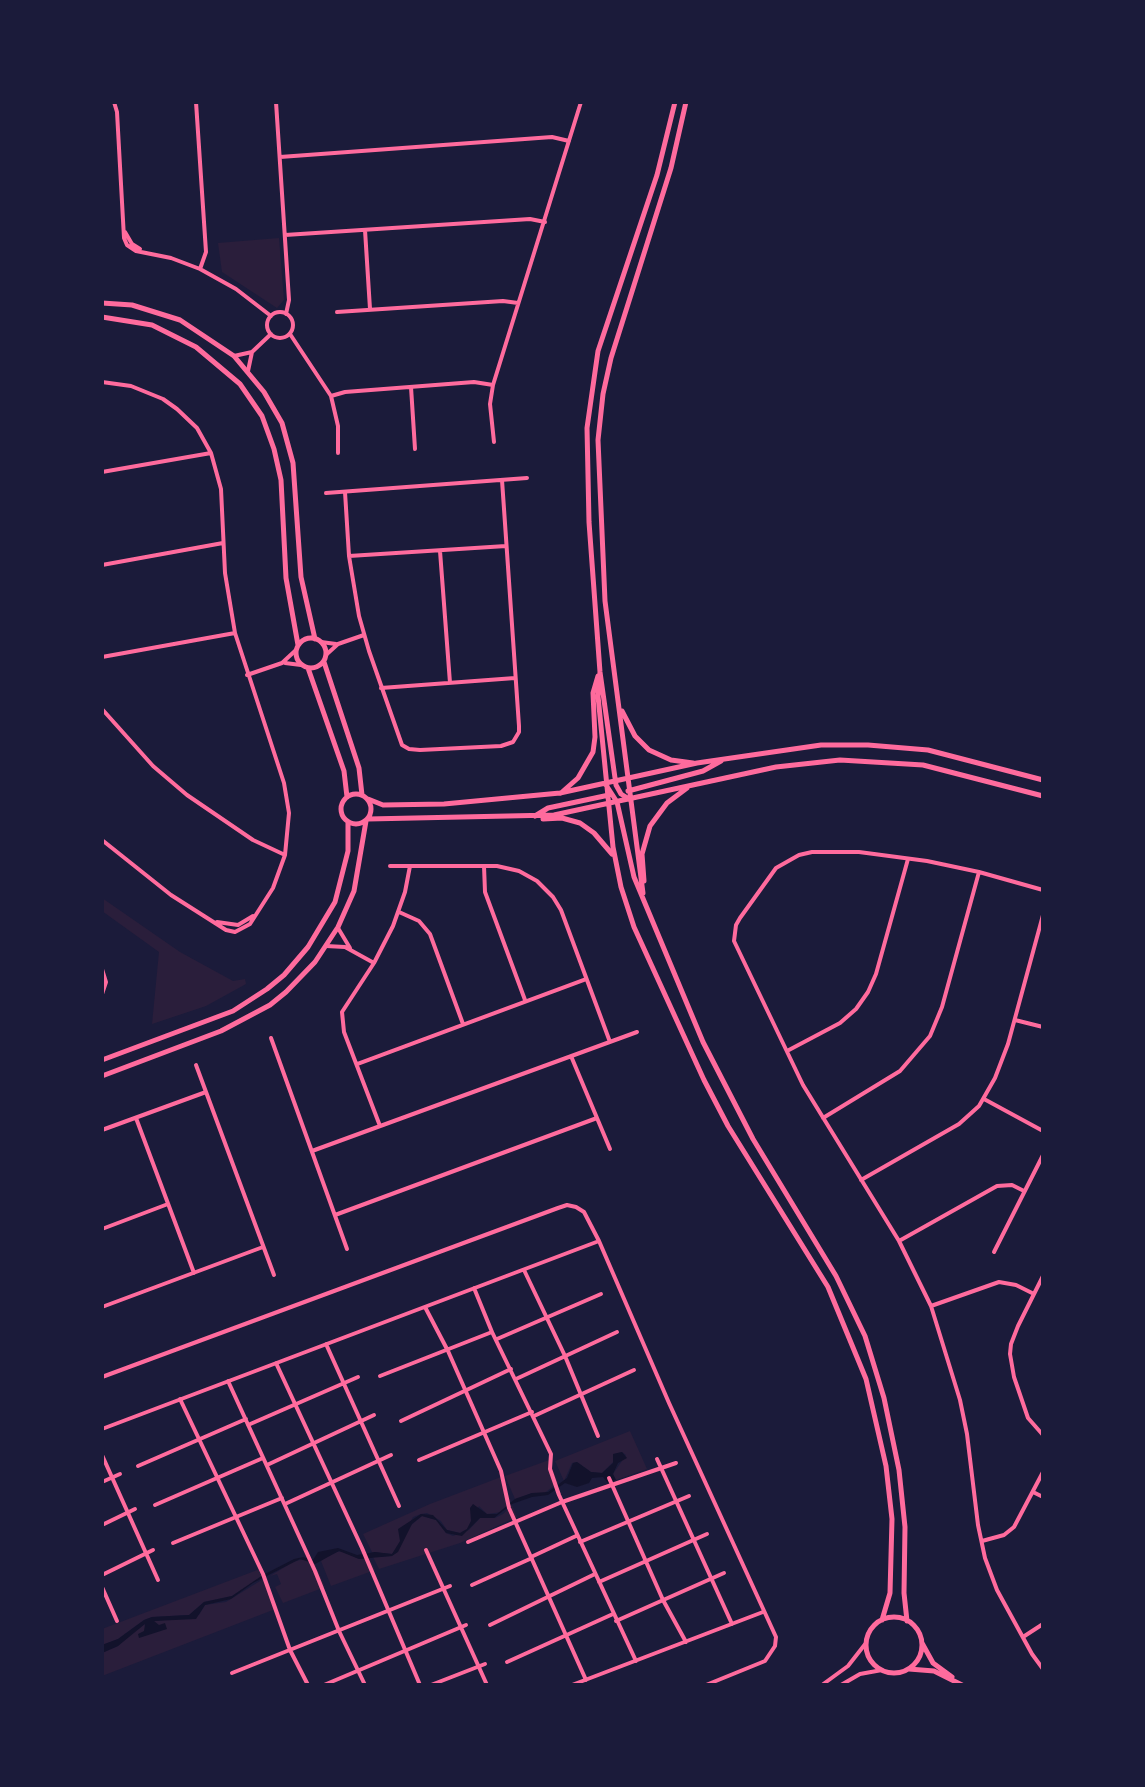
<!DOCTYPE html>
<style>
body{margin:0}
#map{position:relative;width:1145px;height:1787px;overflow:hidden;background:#1b1b3a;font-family:Figtree,sans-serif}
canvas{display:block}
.frame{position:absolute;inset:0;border:104px solid #1b1b3a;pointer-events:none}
</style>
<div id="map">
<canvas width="1145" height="1787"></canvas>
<div class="frame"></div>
</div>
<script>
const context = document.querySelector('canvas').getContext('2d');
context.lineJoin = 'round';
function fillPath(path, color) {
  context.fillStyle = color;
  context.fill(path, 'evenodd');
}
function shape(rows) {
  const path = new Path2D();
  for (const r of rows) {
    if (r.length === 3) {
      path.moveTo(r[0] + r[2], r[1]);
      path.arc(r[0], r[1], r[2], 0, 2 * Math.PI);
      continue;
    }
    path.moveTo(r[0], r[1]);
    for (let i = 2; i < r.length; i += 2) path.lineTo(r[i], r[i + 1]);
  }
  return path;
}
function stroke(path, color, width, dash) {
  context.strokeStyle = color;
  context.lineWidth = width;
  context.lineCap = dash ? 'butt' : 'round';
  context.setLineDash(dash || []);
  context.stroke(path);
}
const green = shape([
 [279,238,284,300,277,308,222,272,218,243],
 [102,898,180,952,233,981,245,979,246,984,206,1006,152,1024,159,952,102,911],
 [630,1431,647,1469,616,1480,613,1474,626,1455,622,1452,614,1454,613,1462,602,1473,591,1472,577,1462,572,1463,564,1481,555,1461],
 [549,1460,558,1483,543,1494,532,1493,515,1499,505,1476],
 [501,1477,511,1501,502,1512,487,1514,479,1506,467,1529,460,1533,447,1530,441,1521,427,1513,421,1514,413,1517,397,1549,392,1554,372,1552,363,1534,430,1504],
 [512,1505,517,1517,460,1543,379,1569,373,1557,392,1556,400,1547,410,1526,422,1516,436,1520,446,1533,453,1536,469,1530,480,1518,495,1518,503,1514],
 [342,1551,359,1559,369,1558,375,1570,331,1586,321,1561,332,1553],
 [304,1559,315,1564,325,1587,283,1603,275,1587,281,1584,277,1574,270,1576,293,1562],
 [260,1569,263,1575,232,1596,204,1602,189,1615,152,1617,144,1620,118,1639,102,1645,102,1629],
 [265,1578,278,1608,102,1676,102,1653,118,1646,137,1628,149,1622,199,1615,205,1605,226,1602]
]);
const water = shape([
 [622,1452,627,1458,618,1463,613,1474,616,1480,608,1483,603,1477,592,1478,589,1483,577,1487,565,1483,548,1495,532,1497,512,1504,494,1518,480,1518,462,1536,446,1533,436,1520,422,1516,412,1524,398,1552,392,1556,359,1559,339,1551,315,1564,300,1559,253,1583,231,1599,205,1605,196,1619,154,1621,159,1625,165,1623,167,1629,139,1638,138,1634,144,1631,145,1624,118,1646,102,1653,102,1645,118,1639,144,1620,152,1617,189,1615,204,1602,232,1596,263,1575,294,1559,303,1557,313,1560,318,1552,338,1548,357,1555,375,1552,392,1554,400,1541,398,1529,421,1514,433,1515,447,1530,460,1533,467,1529,471,1521,470,1508,473,1504,487,1514,497,1514,515,1499,532,1493,548,1492,567,1478,573,1463,577,1462,591,1472,602,1473,613,1463,613,1454]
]);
const minor = shape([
 [114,102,117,112,124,238,127,245,136,251,171,258,200,269,236,289,271,316],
 [196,102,206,252,200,269],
 [276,102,289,300,286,314],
 [280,157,552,137,569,141],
 [365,230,370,309],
 [125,232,132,244,140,249],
 [285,235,530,219,545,222],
 [337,312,503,301,518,303],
 [280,325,13],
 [290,334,331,396,338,426,338,453],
 [234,356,252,352,271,334],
 [248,371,252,352],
 [102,382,131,386,163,399,177,409,197,428,211,453,221,489,225,573,235,633,284,783,289,813,285,855,273,888,250,924,235,932,226,930,171,895,102,840],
 [411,387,415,449],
 [331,396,345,392,474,382,493,385],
 [494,442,490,404,493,385,581,102],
 [102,472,211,453],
 [345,492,349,556,359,616,369,651,402,745,409,749,420,750,501,746,513,742,519,732,519,726,502,480],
 [326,493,527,478],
 [440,551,450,683],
 [349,556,506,546],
 [102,565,223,543],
 [321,642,336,644],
 [327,654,338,644,364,635],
 [102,657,235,633],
 [285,663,301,665],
 [247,675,282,663,296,650],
 [381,688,515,678],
 [102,709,153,766,187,795,253,840,285,855],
 [390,866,497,866,519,871,537,881,553,897,561,910,610,1042],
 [484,866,485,892,525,1000],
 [1043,890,979,872,927,861,859,852,812,852,799,855,776,868,740,918,736,925,734,941,803,1085,899,1241,931,1306,960,1400,967,1434,978,1525,985,1558,997,1590,1032,1654,1043,1669],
 [399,912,419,921,430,934,463,1024],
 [217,922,238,925,253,916],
 [338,928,350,948],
 [326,946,345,947,374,963],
 [102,969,106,982,102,994],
 [1015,1020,1043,1027],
 [271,1038,347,1249],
 [787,1051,840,1023,856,1009,868,992,876,974,908,859],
 [571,1056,610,1149],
 [357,1064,586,979],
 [196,1065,274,1275],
 [984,1099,1043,1131],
 [136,1118,194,1273],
 [823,1118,900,1071,930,1036,942,1007,979,872],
 [380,1126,344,1032,342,1012,374,963,393,926,405,892,410,866],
 [102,1130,206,1092],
 [312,1151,637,1032],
 [861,1180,959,1124,979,1106,995,1078,1008,1044,1043,915],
 [335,1215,597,1118],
 [102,1229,168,1204],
 [899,1241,997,1186,1012,1185,1024,1191],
 [994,1252,1043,1155],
 [524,1270,565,1356,598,1436],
 [1043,1276,1018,1326,1011,1344,1010,1354,1014,1377,1028,1418,1043,1435],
 [474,1288,492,1332,551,1454,550,1469,559,1495,636,1661],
 [931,1306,999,1282,1016,1285,1034,1294],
 [102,1307,263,1247],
 [425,1307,448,1351,501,1471,509,1508,586,1680],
 [497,1339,601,1294],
 [326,1344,399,1506],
 [276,1363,362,1548,420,1685],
 [380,1376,492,1332],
 [102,1377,558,1208,567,1205,576,1207,584,1212,599,1241,669,1403,776,1637,775,1646,765,1661,706,1685],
 [516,1379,617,1332],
 [228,1381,315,1571,339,1631,365,1685],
 [180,1399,263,1574,290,1650,308,1685],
 [534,1416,634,1370],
 [401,1421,511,1369],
 [248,1425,358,1377],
 [102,1429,599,1241],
 [102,1455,158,1580],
 [657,1459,732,1624],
 [419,1460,532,1412],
 [267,1465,374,1415],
 [138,1466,246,1419],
 [609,1478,663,1600,686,1642],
 [102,1482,120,1474],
 [1033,1492,1043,1497],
 [285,1504,391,1455],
 [155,1505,263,1458],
 [102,1525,135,1509],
 [982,1541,1004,1535,1014,1527,1043,1472],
 [468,1542,562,1502,676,1463],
 [580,1542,689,1496],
 [173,1543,282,1498],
 [426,1550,487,1685],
 [531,1557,576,1536],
 [102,1575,153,1550],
 [599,1582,707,1534],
 [472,1585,532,1558],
 [102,1587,117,1621],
 [616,1621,724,1573],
 [490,1625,595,1574],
 [1023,1637,1043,1624],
 [507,1662,613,1614],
 [232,1673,450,1586],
 [324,1685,466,1625],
 [431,1685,485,1664],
 [572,1685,763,1612],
 [822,1685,848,1666,866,1643],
 [841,1685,860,1674,882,1670]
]);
const tertiary = shape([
 [102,303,132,305,180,320,234,356,264,392,282,423,293,463,301,577,315,639],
 [102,317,152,325,196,347,240,384,262,416,274,449,281,480,286,578,298,645],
 [311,653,15],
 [324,662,359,768,362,795],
 [308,668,344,771,347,797],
 [600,672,598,696,613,847,621,887,634,927,704,1080,728,1126,828,1287,866,1379,886,1466,892,1519,890,1593,882,1620],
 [622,711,635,736,649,750,671,760,693,763],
 [606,785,617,802,634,877,703,1042,753,1139,836,1276,865,1336,884,1398,899,1470,905,1527,904,1593,907,1621],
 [628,791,703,771,721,761],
 [561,793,578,778,593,752,595,737,593,693,598,676],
 [356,809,15],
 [368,799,383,805,444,804,560,793,697,763,821,745,868,745,928,750,1043,780],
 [629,799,621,794,616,785,600,672,589,522,587,428,598,351,657,175,675,102],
 [535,816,548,808,609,795],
 [368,819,554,815,776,767,840,760,923,765,1043,796],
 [543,819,562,818,580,823,594,833,612,854],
 [644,881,642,854,650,826,667,803,687,788],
 [643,893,605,601,598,440,603,394,611,358,671,168,686,102],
 [102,1060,233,1011,267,989,284,975,308,947,335,902,348,851,348,822],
 [102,1076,221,1031,270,1005,286,992,315,962,338,927,354,891,366,821],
 [894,1645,28],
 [922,1643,933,1663,952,1677],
 [909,1669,934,1671,962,1685]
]);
fillPath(green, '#2a1e3b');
fillPath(water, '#12122b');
stroke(minor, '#ff6b9d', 4);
stroke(tertiary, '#ff6b9d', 5);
</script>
